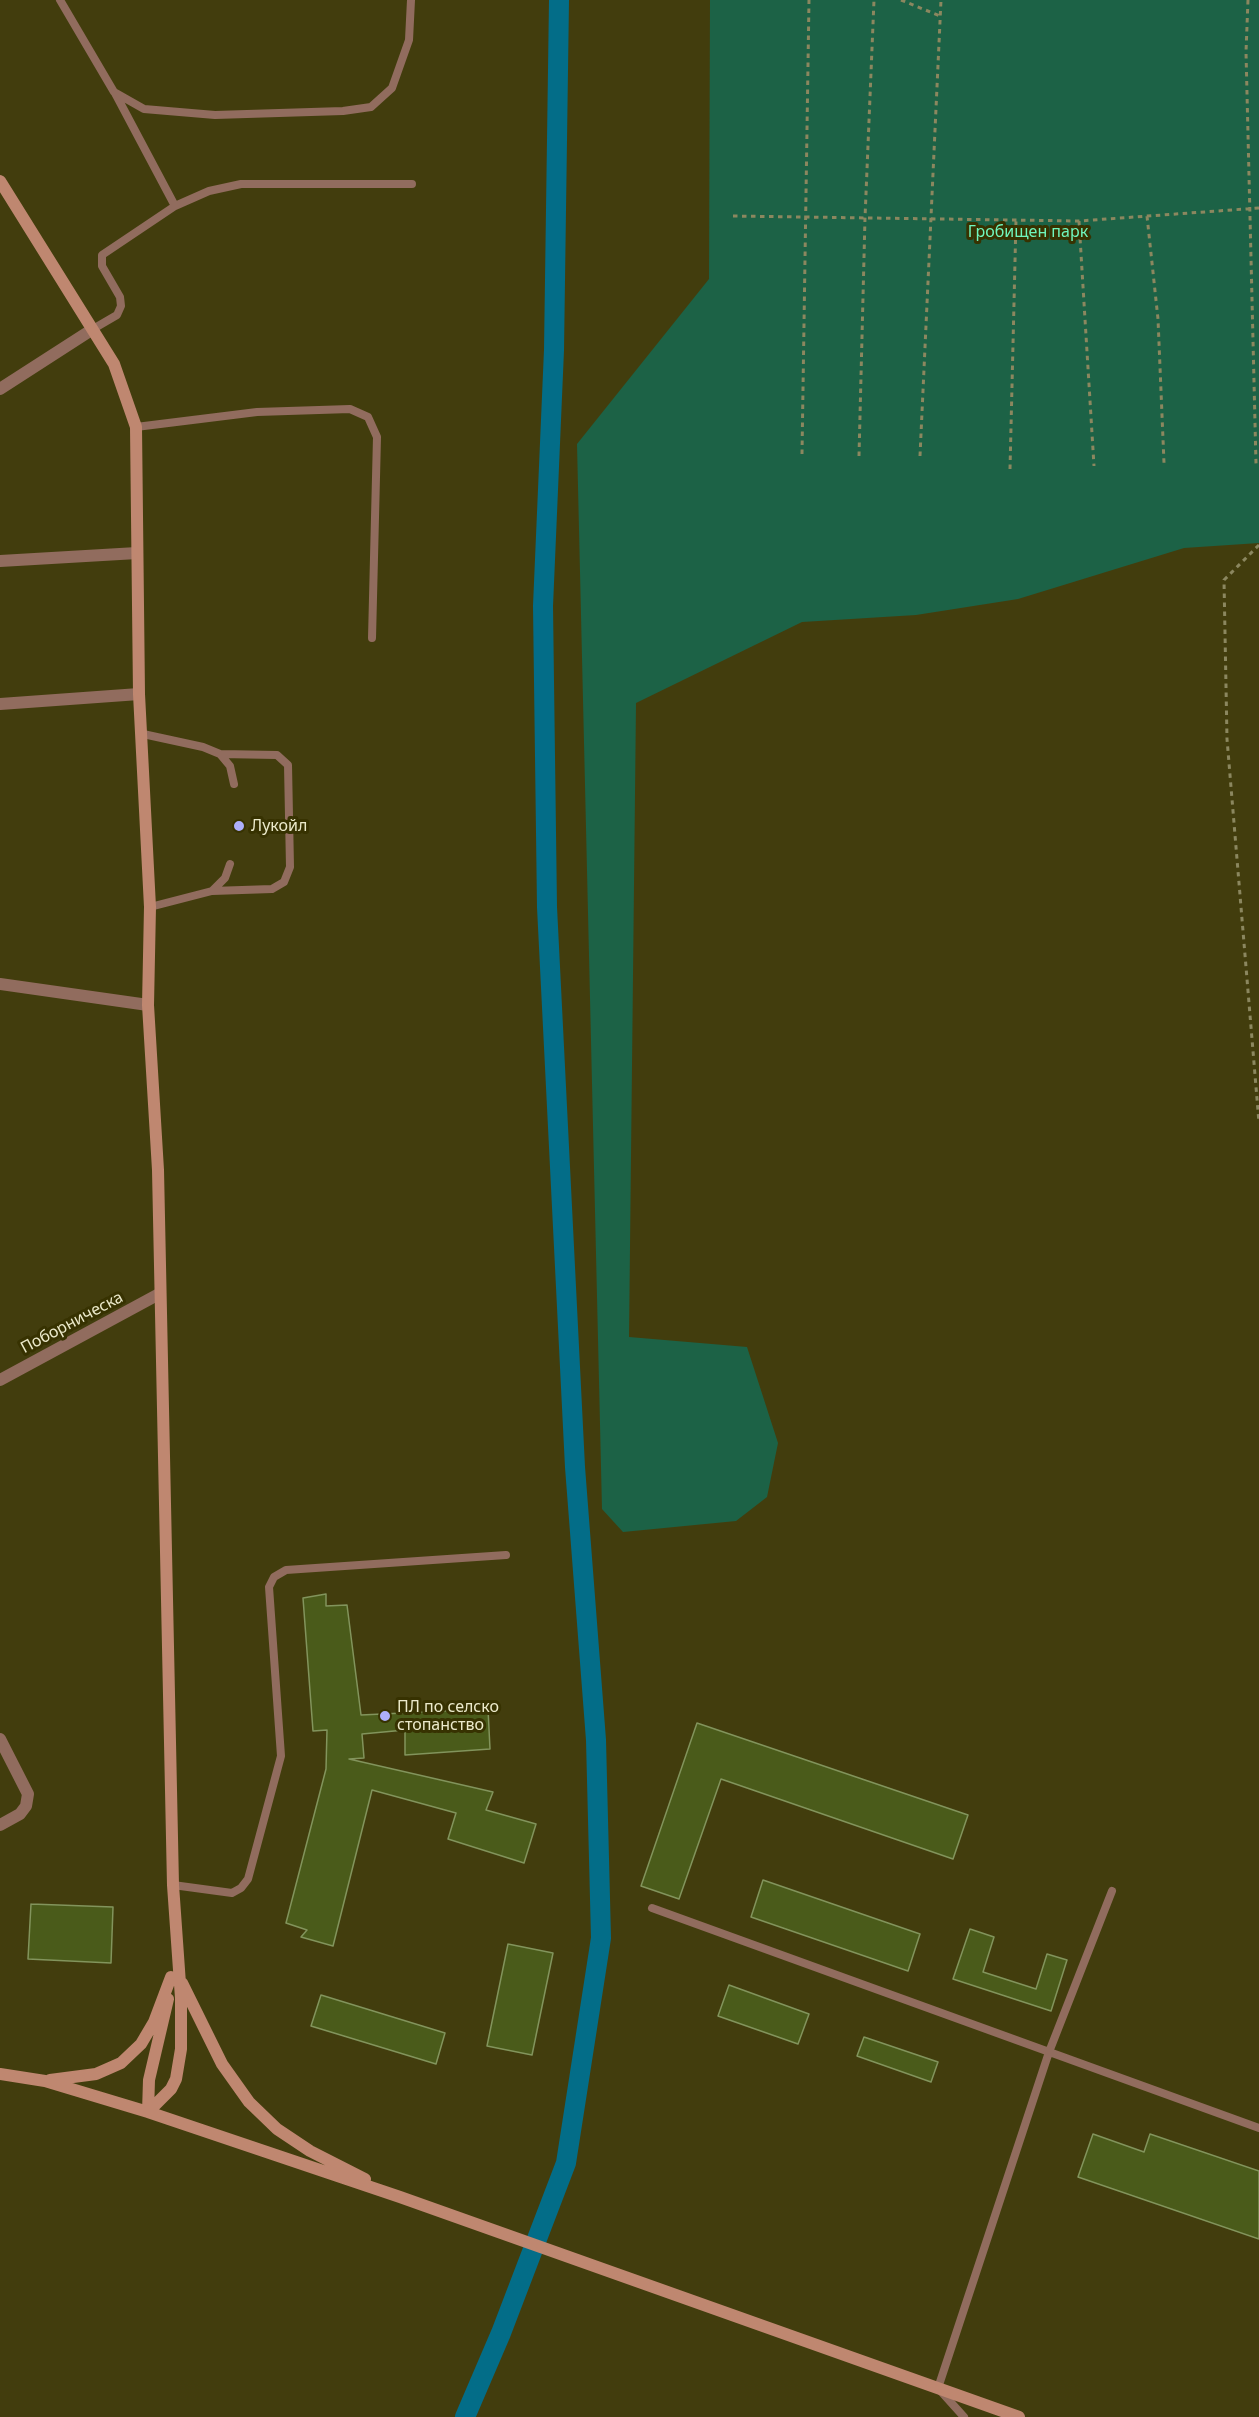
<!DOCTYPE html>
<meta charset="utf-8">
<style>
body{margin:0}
canvas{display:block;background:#423d0d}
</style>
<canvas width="1259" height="2417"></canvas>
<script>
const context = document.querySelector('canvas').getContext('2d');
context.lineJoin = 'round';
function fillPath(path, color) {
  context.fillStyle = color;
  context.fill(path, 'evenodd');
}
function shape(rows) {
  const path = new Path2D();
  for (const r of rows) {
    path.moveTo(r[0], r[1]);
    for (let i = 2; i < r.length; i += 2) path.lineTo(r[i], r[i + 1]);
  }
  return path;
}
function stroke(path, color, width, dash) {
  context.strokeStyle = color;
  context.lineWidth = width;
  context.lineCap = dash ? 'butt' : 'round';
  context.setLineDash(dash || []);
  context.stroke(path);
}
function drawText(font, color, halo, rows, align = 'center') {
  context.font = font + ' "Noto Sans",sans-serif';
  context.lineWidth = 6;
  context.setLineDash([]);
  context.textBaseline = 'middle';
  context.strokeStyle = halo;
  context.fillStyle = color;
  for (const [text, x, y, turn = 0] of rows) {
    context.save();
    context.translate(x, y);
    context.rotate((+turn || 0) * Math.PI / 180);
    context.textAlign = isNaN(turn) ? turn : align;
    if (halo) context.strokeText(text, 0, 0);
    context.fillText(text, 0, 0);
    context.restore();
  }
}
const green = shape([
 [710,0,1259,0,1259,543,1184,548,1018,599,916,615,802,622,636,703,629,1337,747,1347,778,1443,767,1497,736,1521,623,1532,602,1509,577,444,709,279]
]);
const canal = shape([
 [465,2417,501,2333,566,2163,601,1938,596,1740,575,1467,547,907,543,606,554,350,559,0]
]);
const building = shape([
 [326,1594,326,1606,347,1605,361,1715,488,1709,490,1749,405,1755,405,1730,362,1734,364,1758,349,1759,493,1792,486,1810,536,1824,524,1863,448,1839,456,1813,372,1790,333,1946,301,1937,307,1930,286,1923,326,1769,327,1730,313,1731,303,1598,326,1594],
 [697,1723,968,1815,953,1859,721,1779,679,1899,641,1886,697,1723],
 [763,1880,920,1934,908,1971,751,1917,763,1880],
 [31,1904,113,1907,111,1963,28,1959,31,1904],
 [970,1929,994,1937,983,1972,1036,1989,1047,1954,1067,1960,1051,2011,953,1979,970,1929],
 [508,1944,553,1953,532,2055,487,2046,508,1944],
 [729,1985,809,2014,798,2044,718,2016,729,1985],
 [321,1995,445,2033,436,2064,311,2026,321,1995],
 [864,2037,938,2062,931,2082,857,2056,864,2037],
 [1093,2134,1144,2152,1150,2134,1259,2171,1259,2239,1078,2177,1093,2134]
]);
const path = shape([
 [901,0,940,16],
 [1248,0,1246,52,1256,464],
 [733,216,1079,221,1259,208],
 [1147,216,1158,319,1164,463],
 [1079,221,1094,466],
 [802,454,809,0],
 [859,456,865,218,874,0],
 [920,456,941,0],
 [1010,469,1016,220],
 [1259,545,1224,580,1227,739,1259,1123]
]);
const service = shape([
 [60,0,114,92,144,109,215,115,343,111,371,107,392,88,409,40,411,0],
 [115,93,175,206],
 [93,329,117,315,121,306,120,297,102,266,102,255,175,206,209,191,241,184,412,184],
 [136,427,257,412,350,409,368,417,377,437,372,638],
 [143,734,203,747,220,754,230,766,234,784],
 [212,891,272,889,284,882,290,867,288,765,277,755,220,754],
 [150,907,212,891,225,878,230,864],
 [173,1885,232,1893,241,1888,248,1879,281,1756,269,1587,274,1577,286,1570,506,1555],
 [652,1908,1259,2128],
 [964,2417,938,2388,1049,2052,1112,1891]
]);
const minor = shape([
 [0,389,93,329],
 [0,561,137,553],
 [0,704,139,694],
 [0,984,148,1005],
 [0,1380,159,1294],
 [0,1739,28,1794,26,1806,20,1814,0,1825]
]);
const secondary = shape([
 [0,181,114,364,136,427,139,694,150,907,148,1005,158,1170,173,1885,181,1998,181,2049,176,2079,171,2089,148,2112],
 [182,1983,222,2064,249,2102,277,2129,310,2151,365,2179],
 [0,2074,45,2081,148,2112,400,2197,1019,2417],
 [50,2080,96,2074,121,2063,141,2044,154,2022,171,1977],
 [148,2112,149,2080,168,1999]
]);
const markers = [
 [239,826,6,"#adaffb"],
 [385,1716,6,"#adaffb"]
];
const parkNames = [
 ["Гробищен парк",1028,232]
];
const poiNames = [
 ["Лукойл",251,826],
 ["ПЛ по селско",397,1707],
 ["стопанство",397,1725]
];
const streetNames = [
 ["Поборническа",72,1323,-28]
];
fillPath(green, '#1c6246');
stroke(canal, '#036d88', 20);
fillPath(building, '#4a5b1a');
stroke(building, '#82945c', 1.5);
stroke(path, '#8b875f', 3, [4.5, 4.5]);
stroke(service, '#916c5e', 8);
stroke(minor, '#916c5e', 12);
stroke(secondary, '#bf8770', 12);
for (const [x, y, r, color] of markers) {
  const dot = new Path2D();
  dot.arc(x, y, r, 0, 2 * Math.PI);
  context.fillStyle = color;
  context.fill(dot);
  stroke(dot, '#373201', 2);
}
drawText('16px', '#6ff6bd', '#373201', parkNames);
drawText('16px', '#eceacb', '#373201', poiNames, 'left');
drawText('16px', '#eceacb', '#373201', streetNames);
</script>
